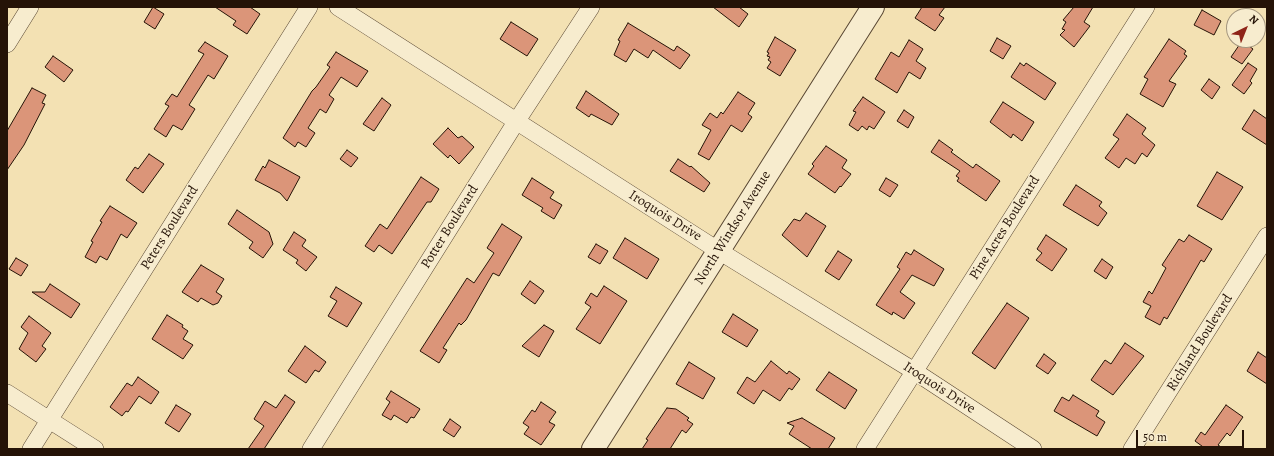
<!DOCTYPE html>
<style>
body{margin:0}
#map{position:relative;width:1274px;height:456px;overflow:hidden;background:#f3e1b3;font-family:Alegreya,serif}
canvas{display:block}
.frame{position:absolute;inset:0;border:8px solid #251307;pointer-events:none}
.north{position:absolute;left:1226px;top:8px;width:40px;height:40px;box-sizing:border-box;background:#f7ecce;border:1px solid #a3957e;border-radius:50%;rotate:43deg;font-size:11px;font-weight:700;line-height:16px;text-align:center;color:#251307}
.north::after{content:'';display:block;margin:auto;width:14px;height:18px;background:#8f2418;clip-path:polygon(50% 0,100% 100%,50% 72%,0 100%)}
.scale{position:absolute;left:1136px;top:430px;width:108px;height:18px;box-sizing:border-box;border:2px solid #251307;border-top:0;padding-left:5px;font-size:12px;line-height:14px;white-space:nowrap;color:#251307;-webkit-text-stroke:3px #f7ecce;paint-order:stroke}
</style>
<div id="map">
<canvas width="1274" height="456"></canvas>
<div class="frame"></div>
<div class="north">N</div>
<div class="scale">50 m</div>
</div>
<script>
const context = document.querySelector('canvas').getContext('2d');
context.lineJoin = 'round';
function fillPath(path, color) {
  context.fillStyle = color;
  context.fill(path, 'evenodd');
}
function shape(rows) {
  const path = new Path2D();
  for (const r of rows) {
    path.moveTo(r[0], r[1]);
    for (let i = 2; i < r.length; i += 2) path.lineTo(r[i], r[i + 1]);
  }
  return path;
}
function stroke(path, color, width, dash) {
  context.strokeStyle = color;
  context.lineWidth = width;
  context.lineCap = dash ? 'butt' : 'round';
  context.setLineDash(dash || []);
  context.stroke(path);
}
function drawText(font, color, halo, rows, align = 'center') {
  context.font = font + ' Alegreya,serif';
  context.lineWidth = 3;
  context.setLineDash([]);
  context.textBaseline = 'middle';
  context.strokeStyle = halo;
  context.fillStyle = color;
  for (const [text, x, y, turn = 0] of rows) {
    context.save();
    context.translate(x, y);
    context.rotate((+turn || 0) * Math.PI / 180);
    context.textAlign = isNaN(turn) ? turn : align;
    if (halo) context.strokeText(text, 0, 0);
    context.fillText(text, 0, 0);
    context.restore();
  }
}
const building = shape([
 [153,7,164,14,155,29,144,22,153,7],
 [215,7,250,7,260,14,247,34,233,25,236,21,215,7],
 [713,7,739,7,748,14,739,27,713,7],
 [922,7,945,7,939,15,944,18,935,31,915,18,922,7],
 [1074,7,1093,7,1084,22,1090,26,1074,47,1060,35,1065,30,1062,29,1066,22,1063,20,1074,7],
 [1202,10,1221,21,1214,35,1194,25,1202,10],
 [511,22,538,39,527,56,500,39,511,22],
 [628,23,674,51,677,46,690,55,680,69,653,50,648,58,634,49,626,62,614,55,620,41,618,40,628,23],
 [775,37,796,50,780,76,767,68,771,62,768,60,770,57,767,56,769,53,767,52,775,37],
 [997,38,1011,46,1003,59,990,51,997,38],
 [1169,39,1186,51,1184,54,1187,56,1169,81,1176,84,1163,107,1140,94,1148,79,1144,77,1169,39],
 [909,40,923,49,916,61,926,68,920,79,909,72,897,93,875,79,891,52,899,57,909,40],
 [1242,41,1253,49,1242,64,1231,57,1242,41],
 [205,42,228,56,214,79,208,75,189,105,195,109,182,130,173,125,166,137,154,129,169,106,165,104,172,94,177,97,204,54,198,51,205,42],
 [336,52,368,71,357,87,341,77,329,95,334,99,326,113,320,109,308,128,315,133,306,147,298,142,295,147,283,138,312,91,316,87,330,67,327,65,336,52],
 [53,56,73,70,64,82,45,67,53,56],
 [1020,63,1024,66,1026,63,1056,83,1045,100,1011,77,1020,63],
 [1248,63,1257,69,1250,81,1252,83,1244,94,1232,85,1248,63],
 [1209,79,1220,87,1212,99,1201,90,1209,79],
 [32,88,46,95,42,103,45,104,24,145,7,170,7,131,32,88],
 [586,91,619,114,612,125,591,114,589,117,576,108,586,91],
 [738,92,755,103,748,114,752,117,742,132,731,125,709,160,698,154,711,130,702,125,710,113,717,118,721,112,723,114,738,92],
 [863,97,885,112,874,129,869,126,867,130,862,126,858,131,849,125,856,112,853,111,863,97],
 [382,98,391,105,374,131,363,124,382,98],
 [1003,102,1034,122,1022,141,1013,134,1011,138,990,122,1003,102],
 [904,110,914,117,908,128,897,121,904,110],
 [1254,110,1267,119,1267,145,1242,129,1254,110],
 [1127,114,1146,128,1142,134,1155,145,1147,157,1142,153,1135,164,1126,158,1119,168,1105,158,1119,139,1113,135,1127,114],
 [448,128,458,138,462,136,474,147,459,164,450,155,448,158,433,144,448,128],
 [939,140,953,150,951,152,973,168,976,164,1000,181,986,201,957,181,959,178,956,176,960,171,931,152,939,140],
 [826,146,847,160,842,168,851,174,841,187,840,186,835,193,808,174,814,166,812,164,826,146],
 [347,150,358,158,351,167,340,159,347,150],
 [149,154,164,164,143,193,126,180,135,167,138,169,149,154],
 [678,159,690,167,691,166,710,183,704,192,670,171,678,159],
 [269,160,300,177,287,201,280,193,255,180,263,166,265,168,269,160],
 [1217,172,1243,187,1222,220,1197,206,1217,172],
 [421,177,439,189,431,202,427,202,392,254,379,245,374,252,365,246,380,224,387,229,421,177],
 [532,178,554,192,550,198,562,205,554,219,541,211,543,208,522,195,532,178],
 [886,178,898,185,890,197,879,190,886,178],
 [1076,185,1102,202,1099,206,1107,213,1098,226,1063,205,1076,185],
 [110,206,137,223,127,238,121,234,107,260,100,256,96,263,85,257,93,242,91,241,102,222,100,221,110,206],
 [237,210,269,232,273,244,263,258,249,248,253,242,228,224,237,210],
 [806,213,826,226,807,257,782,235,794,219,800,221,806,213],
 [502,224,522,237,499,276,493,273,466,320,461,325,459,323,443,348,447,350,439,363,420,351,467,278,474,283,494,253,487,248,502,224],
 [294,232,306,240,302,246,317,257,306,271,296,263,298,260,283,250,294,232],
 [1046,235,1067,249,1052,271,1036,260,1042,253,1037,249,1046,235],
 [1189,235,1212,249,1204,262,1201,260,1167,319,1164,317,1160,325,1145,317,1151,306,1143,302,1149,291,1152,294,1166,268,1162,265,1179,239,1184,242,1189,235],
 [625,238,659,259,647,279,613,258,625,238],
 [596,244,608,251,600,264,588,257,596,244],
 [914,250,944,269,934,286,912,275,900,292,915,303,904,319,893,312,892,315,876,305,900,269,897,267,906,252,911,255,914,250],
 [838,251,852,260,839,280,825,271,838,251],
 [16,258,28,265,21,276,9,269,16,258],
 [1102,259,1113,267,1106,279,1094,271,1102,259],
 [201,265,224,279,216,292,222,296,218,303,213,305,201,298,198,302,182,292,201,265],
 [530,281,544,291,535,304,521,294,530,281],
 [50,284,80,304,71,318,32,292,45,292,50,284],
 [604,286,627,301,600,344,576,329,591,307,585,303,591,293,597,297,604,286],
 [336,287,362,303,347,327,328,316,337,301,330,297,336,287],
 [1007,303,1029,318,995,369,972,353,1007,303],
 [733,314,758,330,747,347,722,332,733,314],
 [167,315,183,325,182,327,188,331,183,339,193,345,183,359,152,339,167,315],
 [29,316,51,333,42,346,46,349,36,362,19,349,28,333,21,327,29,316],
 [544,325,554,331,539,357,522,346,544,325],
 [1125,343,1144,356,1113,395,1091,380,1105,360,1111,364,1125,343],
 [305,346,326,362,319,372,315,370,306,383,288,371,305,346],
 [1258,352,1267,358,1267,384,1247,371,1258,352],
 [1044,354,1056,363,1048,374,1036,366,1044,354],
 [771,361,787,374,789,371,800,379,792,390,789,388,780,401,763,390,754,404,737,393,747,377,755,382,771,361],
 [689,362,715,378,703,399,676,384,689,362],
 [829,372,857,390,845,409,816,390,829,372],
 [138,377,159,392,151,404,139,396,128,412,126,411,122,416,110,407,127,383,132,386,138,377],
 [391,391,420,409,414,418,411,417,407,423,394,415,391,420,382,415,390,402,386,399,391,391],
 [285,395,295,402,264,449,248,449,264,426,254,419,265,401,276,408,285,395],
 [1073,395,1099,411,1096,416,1105,422,1097,436,1054,411,1062,397,1069,401,1073,395],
 [541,402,556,412,549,422,555,425,541,445,524,434,529,427,523,423,532,410,535,412,541,402],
 [176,405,191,414,179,432,165,423,176,405],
 [1226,405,1243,417,1230,436,1227,433,1218,445,1224,449,1206,449,1195,441,1201,432,1205,435,1226,405],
 [667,408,676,409,689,418,687,420,693,424,686,433,682,430,670,449,642,449,648,440,646,439,667,408],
 [802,418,835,438,828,449,812,449,789,434,794,426,787,423,802,418],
 [450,419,461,427,454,437,443,430,450,419]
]);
const minor = shape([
 [338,7,719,251,914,371,1033,449],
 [7,44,30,7],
 [7,393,95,449],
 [31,449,309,7],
 [311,449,516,122,591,7],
 [865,449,1146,7],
 [1132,449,1267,236]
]);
const tertiary = shape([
 [593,449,873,7]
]);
const streetNames = [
 ["Iroquois Drive",665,216,32],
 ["Potter Boulevard",450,227,-58],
 ["Peters Boulevard",170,228,-58],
 ["North Windsor Avenue",733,228,-58],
 ["Pine Acres Boulevard",1005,228,-58],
 ["Richland Boulevard",1200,343,-58],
 ["Iroquois Drive",939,388,33]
];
fillPath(building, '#db9579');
stroke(building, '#251307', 1);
stroke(minor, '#584632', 18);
stroke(tertiary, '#584632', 24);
stroke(minor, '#f7ecce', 17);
stroke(tertiary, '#f7ecce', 22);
drawText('14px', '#251307', '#f7ecce', streetNames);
</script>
